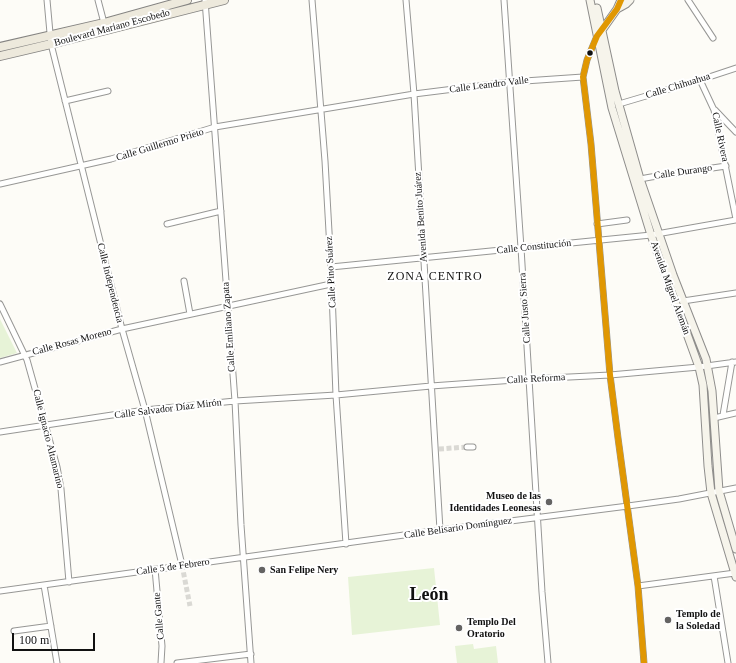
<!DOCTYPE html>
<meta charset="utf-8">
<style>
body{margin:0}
#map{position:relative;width:736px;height:663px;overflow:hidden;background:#fdfcf7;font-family:Georgia,serif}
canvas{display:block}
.scale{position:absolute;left:12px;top:633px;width:83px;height:18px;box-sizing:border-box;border:2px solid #111;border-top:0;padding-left:5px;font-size:12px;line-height:14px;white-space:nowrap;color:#111;-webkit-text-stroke:3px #fff;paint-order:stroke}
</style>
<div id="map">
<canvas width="736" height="663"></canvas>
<div class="scale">100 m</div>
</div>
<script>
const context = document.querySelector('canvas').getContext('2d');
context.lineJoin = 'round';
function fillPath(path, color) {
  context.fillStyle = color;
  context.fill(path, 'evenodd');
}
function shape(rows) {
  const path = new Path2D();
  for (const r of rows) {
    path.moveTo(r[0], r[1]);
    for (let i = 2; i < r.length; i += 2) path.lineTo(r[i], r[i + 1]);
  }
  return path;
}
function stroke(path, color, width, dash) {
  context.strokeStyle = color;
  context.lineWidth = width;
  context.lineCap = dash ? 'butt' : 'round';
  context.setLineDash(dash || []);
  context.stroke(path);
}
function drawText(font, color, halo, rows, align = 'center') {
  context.font = font + ' Georgia,serif';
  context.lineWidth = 4;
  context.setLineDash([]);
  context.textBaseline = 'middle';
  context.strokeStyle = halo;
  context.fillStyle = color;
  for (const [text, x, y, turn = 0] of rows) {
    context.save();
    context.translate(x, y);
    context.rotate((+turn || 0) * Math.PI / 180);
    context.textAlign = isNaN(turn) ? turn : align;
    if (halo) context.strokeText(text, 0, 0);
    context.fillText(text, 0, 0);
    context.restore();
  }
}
const green = shape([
 [0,319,17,353,0,358],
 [434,568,440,625,352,635,348,577],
 [473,644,474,649,496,646,498,663,457,663,455,646]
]);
const streetTunnel = shape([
 [439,449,467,447],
 [182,565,190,606]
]);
const street = shape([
 [47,0,51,44,122,329,145,410,182,565],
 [98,0,104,23],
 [205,0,235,401,241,525,251,663],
 [312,0,325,161,331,267,336,395,346,544],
 [406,0,414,94,440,530],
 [504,0,521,248,542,592,548,663],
 [688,0,713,38],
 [597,36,587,60,583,77,591,144,610,375,618,438,638,586,644,663],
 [700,80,714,110,736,219],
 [65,101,108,91],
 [619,104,700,80,736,68],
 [715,110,736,132],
 [640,179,651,177,726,166],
 [0,184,111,159,215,127,414,94,510,82,583,77],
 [167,224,221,211],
 [597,224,627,220],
 [331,267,651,235,736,220],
 [184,281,190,314],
 [683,301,736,293],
 [0,304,27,360,57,467,61,489,69,582],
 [0,362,122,329,331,284],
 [723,415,732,362],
 [714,418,736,413],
 [0,432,145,410,235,401,336,395,431,386,529,379,610,375,699,367,736,362],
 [467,447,473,447],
 [155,569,162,646,161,663],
 [714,576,728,663],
 [44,585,57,663],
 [638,586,735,573],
 [0,591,440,530,628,506,679,499,736,488],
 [14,631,51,626],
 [177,663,251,654]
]);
const secondary = shape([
 [590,0,612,108,651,235,699,367,703,385,708,466,711,493,736,577],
 [597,8,615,91,640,179,673,275,706,359,712,391,719,491,736,549],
 [617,9,626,4,630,0],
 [600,33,617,9,621,0]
]);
const primary = shape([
 [0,47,104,23,187,0],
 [0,56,51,44,224,0]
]);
const bus1 = shape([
 [621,0,617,9,597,36,587,60,583,77,591,144,610,375,618,438,638,586,644,663]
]);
const markers = [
 [590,53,3.5,"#111"],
 [549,502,4,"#646362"],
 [262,570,4,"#646362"],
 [668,620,4,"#646362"],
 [459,628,4,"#646362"]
];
const streetNames = [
 ["Boulevard Mariano Escobedo",112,28,-15],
 ["Calle Leandro Valle",489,85,-7],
 ["Calle Chihuahua",678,86,-17],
 ["Calle Rivera",720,137,78],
 ["Calle Guillermo Prieto",160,145,-17],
 ["Calle Durango",683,172,-8],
 ["Avenida Benito Juárez",421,217,-94],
 ["Calle Constitución",534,247,-6],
 ["Calle Pino Suárez",331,272,-93],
 ["Calle Independencia",110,283,76],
 ["Avenida Miguel Alemán",670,288,70],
 ["Calle Justo Sierra",525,308,-94],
 ["Calle Emiliano Zapata",229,327,-94],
 ["Calle Rosas Moreno",72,342,-15],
 ["Calle Reforma",536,379,-3],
 ["Calle Salvador Díaz Mirón",168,409,-7],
 ["Calle Ignacio Altamarino",48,439,76],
 ["Calle Belisario Domínguez",458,528,-8],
 ["Calle 5 de Febrero",173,567,-8],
 ["Calle Gante",159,616,-95]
];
const poiNames = [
 ["Museo de las",541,496,"right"],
 ["Identidades Leonesas",541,508,"right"],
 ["San Felipe Nery",270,570],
 ["Templo de",676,614],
 ["la Soledad",676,626],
 ["Templo Del",467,622],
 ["Oratorio",467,634]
];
const quarterNames = [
 ["ZONA CENTRO",435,277]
];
const townNames = [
 ["León",429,595]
];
fillPath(green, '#e7f3d7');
stroke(streetTunnel, '#dad9d4', 5, [5, 2.5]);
stroke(street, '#979795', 7);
stroke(secondary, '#8e8d8b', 9);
stroke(primary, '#858482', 10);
stroke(street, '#fffffe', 5);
stroke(secondary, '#f6f4eb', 7);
stroke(primary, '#ede9dc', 8);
stroke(bus1, '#e09702', 6);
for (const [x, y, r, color] of markers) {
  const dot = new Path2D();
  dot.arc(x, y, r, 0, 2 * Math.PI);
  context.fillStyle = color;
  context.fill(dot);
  stroke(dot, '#fff', 1.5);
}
drawText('10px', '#111', '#fff', streetNames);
drawText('bold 10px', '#111', '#fff', poiNames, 'left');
context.letterSpacing = '1px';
drawText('12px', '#111', '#fff', quarterNames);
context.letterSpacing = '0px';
drawText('bold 18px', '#111', '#fff', townNames);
</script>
